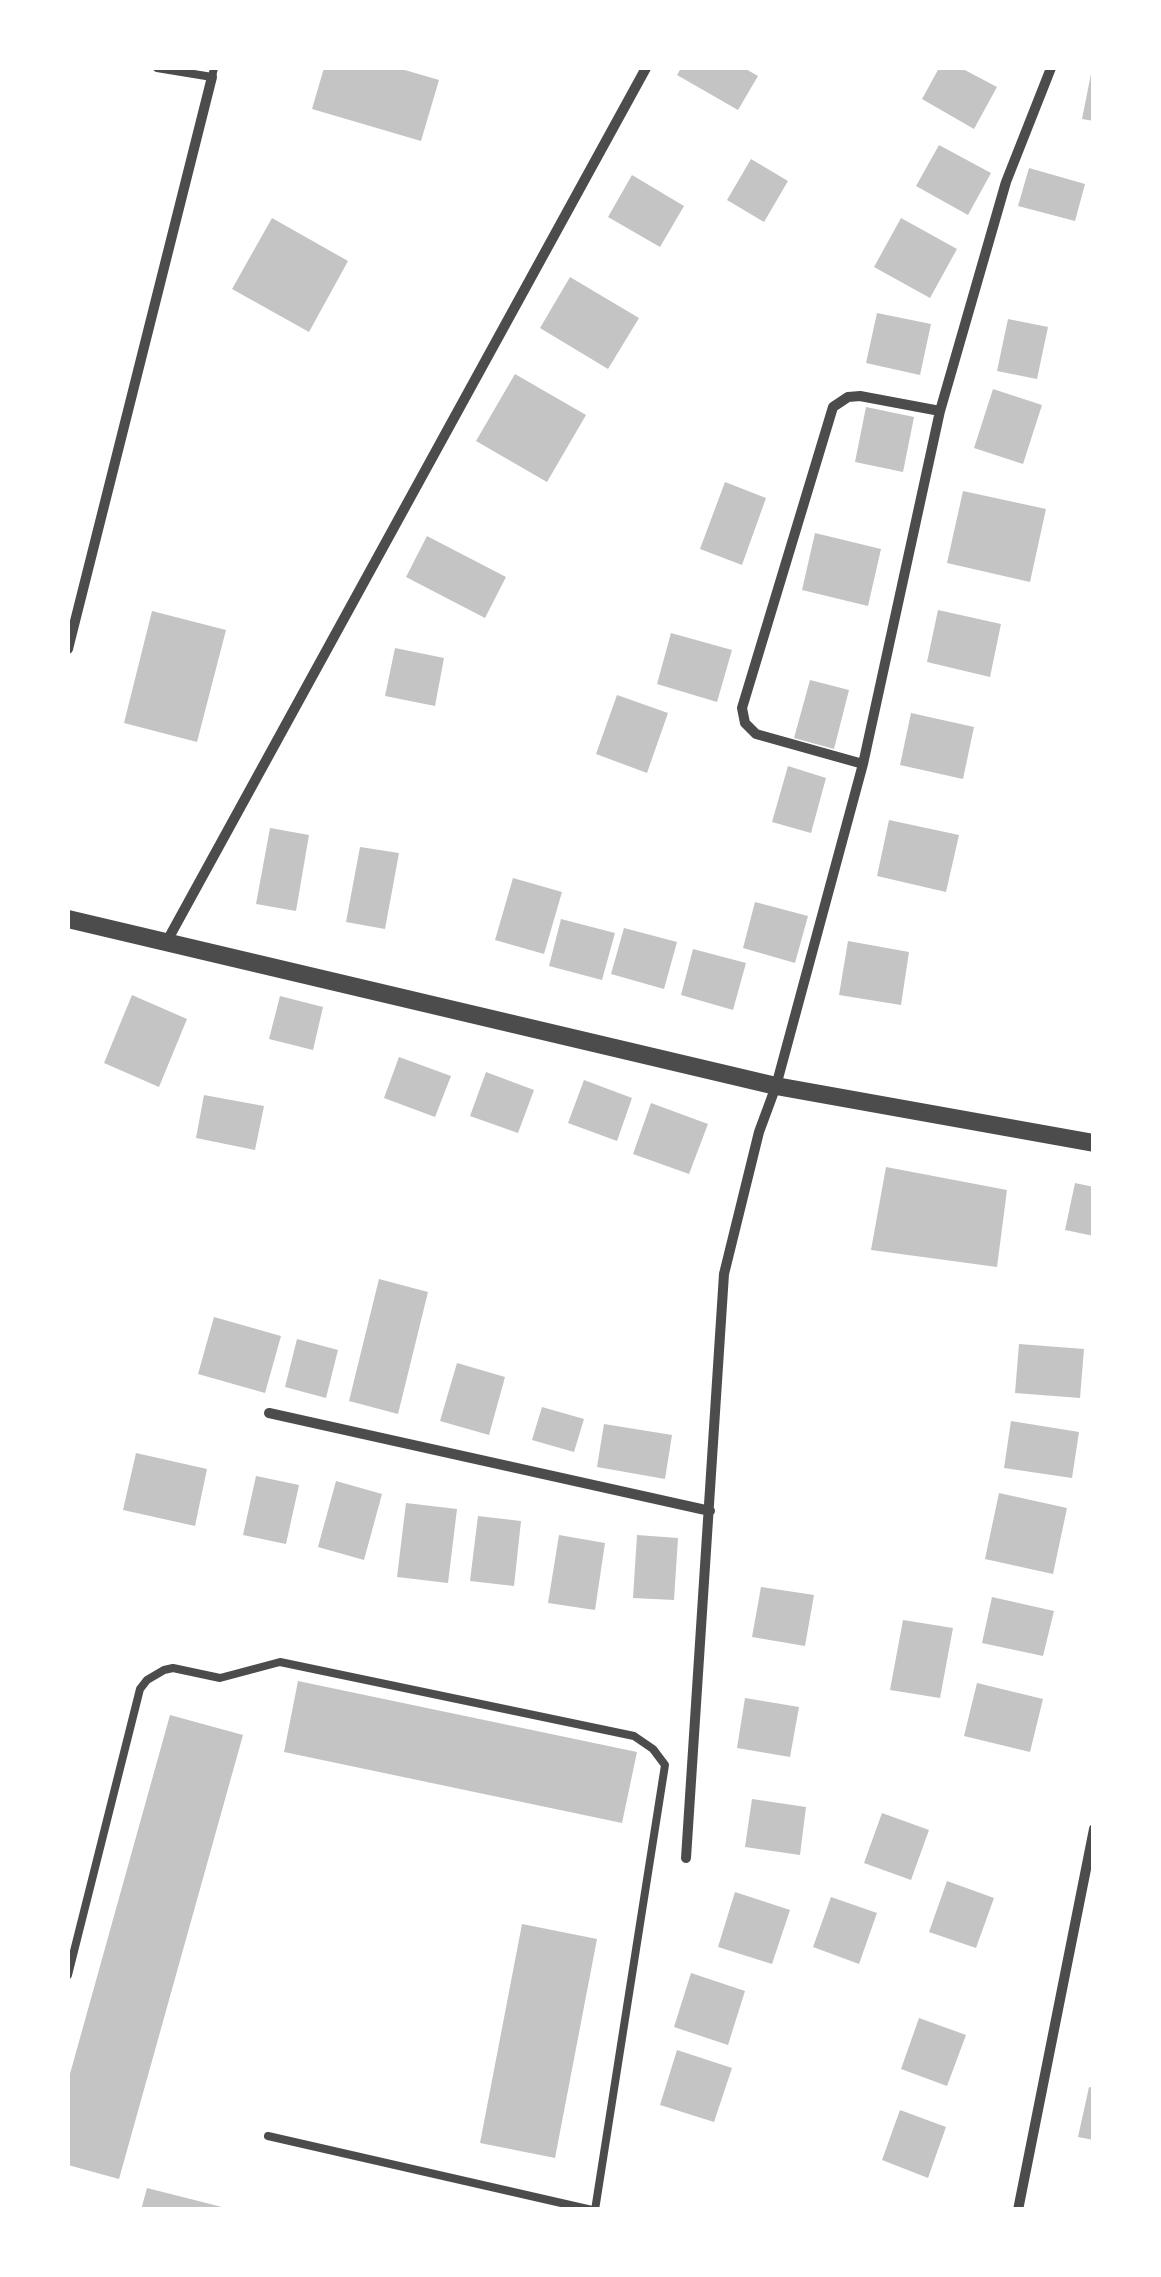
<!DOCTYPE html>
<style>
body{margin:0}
#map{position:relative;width:1161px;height:2277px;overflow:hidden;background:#fff;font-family:"Open Sans",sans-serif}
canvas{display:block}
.frame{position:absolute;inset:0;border:70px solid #fff;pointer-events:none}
</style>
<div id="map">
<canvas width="1161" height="2277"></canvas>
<div class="frame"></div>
</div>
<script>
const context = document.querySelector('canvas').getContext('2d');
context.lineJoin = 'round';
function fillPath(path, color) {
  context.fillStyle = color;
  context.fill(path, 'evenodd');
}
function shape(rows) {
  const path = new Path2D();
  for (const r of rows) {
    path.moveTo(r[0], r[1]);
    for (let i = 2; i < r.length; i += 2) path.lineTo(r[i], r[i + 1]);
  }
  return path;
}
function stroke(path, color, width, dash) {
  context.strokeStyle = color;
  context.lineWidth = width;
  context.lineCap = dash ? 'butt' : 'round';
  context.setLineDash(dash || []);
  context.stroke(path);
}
const building = shape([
 [324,68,398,68,439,80,421,141,312,109],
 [681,68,744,68,758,76,738,110,677,75],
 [939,68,961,68,997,87,974,129,922,99],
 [1092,69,1094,70,1094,121,1082,119],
 [939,145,991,173,968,215,916,186],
 [751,159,788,181,764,222,727,200],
 [1029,168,1085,184,1075,221,1018,206],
 [632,175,684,206,660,247,608,217],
 [272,218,348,261,309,332,232,289],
 [901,218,957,249,930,298,874,267],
 [570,277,639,318,608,369,540,328],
 [877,313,931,324,920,375,866,363],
 [1008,319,1048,327,1037,379,997,371],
 [515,374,586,415,547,482,476,441],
 [993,389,1042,405,1023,464,974,448],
 [866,407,914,417,903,472,855,462],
 [725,482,766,498,742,565,700,549],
 [963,491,1046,509,1030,582,947,563],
 [815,533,881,549,868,606,802,590],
 [427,536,506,577,485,618,406,577],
 [938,610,1001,624,990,677,927,662],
 [152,611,226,630,197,742,124,723],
 [671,633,732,650,717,702,657,684],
 [395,648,444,658,435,706,385,696],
 [810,680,849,690,834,749,794,738],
 [617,695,668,713,647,773,596,754],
 [911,713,974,727,963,779,900,765],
 [788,766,826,778,811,833,772,822],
 [889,820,959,835,946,892,877,876],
 [270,828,309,835,296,911,256,904],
 [360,847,399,853,385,929,346,922],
 [513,878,562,892,544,954,495,940],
 [755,902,808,916,795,963,743,948],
 [561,919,615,933,602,980,549,966],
 [624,928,677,942,664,989,611,974],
 [848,941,909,952,901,1005,839,995],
 [693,949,746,963,733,1010,681,995],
 [132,995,187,1019,159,1087,104,1063],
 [280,996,323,1007,313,1050,269,1039],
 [399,1057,451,1076,435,1117,384,1098],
 [486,1072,534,1090,518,1133,470,1116],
 [584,1080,632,1098,617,1141,568,1123],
 [204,1095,264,1106,255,1150,196,1138],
 [651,1103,708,1124,689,1174,633,1154],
 [886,1167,1007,1190,997,1267,871,1250],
 [1075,1183,1094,1187,1094,1236,1065,1230],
 [379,1279,428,1292,398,1414,349,1401],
 [214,1317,281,1336,265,1393,198,1374],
 [297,1339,338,1350,326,1398,285,1387],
 [1019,1344,1084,1349,1080,1398,1015,1393],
 [457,1363,505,1377,489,1435,440,1421],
 [542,1407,584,1419,574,1452,532,1440],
 [1011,1421,1079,1432,1072,1478,1004,1468],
 [604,1424,672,1435,665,1479,597,1467],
 [136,1453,207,1469,195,1526,123,1510],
 [256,1476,299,1485,286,1544,243,1535],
 [336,1481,382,1494,364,1560,318,1547],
 [999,1493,1067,1508,1053,1574,985,1559],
 [406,1503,457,1509,448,1583,397,1577],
 [478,1516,521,1521,514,1586,470,1581],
 [559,1535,605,1543,595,1610,548,1603],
 [637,1535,678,1538,674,1600,633,1598],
 [761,1587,814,1595,805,1646,752,1637],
 [992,1597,1054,1611,1043,1656,982,1643],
 [903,1620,953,1628,940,1698,890,1690],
 [298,1681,637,1752,622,1823,284,1752],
 [977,1683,1043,1699,1030,1752,964,1736],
 [745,1698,799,1707,790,1757,737,1748],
 [170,1715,243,1735,119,2179,68,2165,68,2081],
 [752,1799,806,1807,800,1855,745,1847],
 [882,1813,929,1830,911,1880,864,1863],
 [947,1881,994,1898,976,1948,929,1932],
 [735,1892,790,1910,772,1964,718,1947],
 [831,1897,877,1913,859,1964,813,1947],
 [522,1924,597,1939,555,2158,480,2143],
 [691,1973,745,1991,728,2045,674,2027],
 [919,2018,966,2035,947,2086,901,2069],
 [677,2050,732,2068,714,2122,660,2105],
 [1089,2087,1094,2088,1094,2140,1078,2137],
 [900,2110,946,2127,928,2178,882,2160],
 [147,2188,226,2208,225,2210,141,2210]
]);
const service = shape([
 [157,68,212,77,214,68],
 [68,1975,140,1689,147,1680,164,1670,173,1668,220,1678,280,1662,634,1736,653,1749,665,1765,595,2210],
 [268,2136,592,2210]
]);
const minor = shape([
 [68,649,212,77],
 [863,764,756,734,745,723,742,708,833,407,848,397,860,396,940,411],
 [167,941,646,68],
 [269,1413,710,1511],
 [686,1858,724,1274,759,1132,776,1086,863,764,940,411,1006,182,1051,68],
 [1018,2210,1094,1829]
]);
const tertiary = shape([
 [68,919,776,1086,1094,1143]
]);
fillPath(building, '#c4c4c4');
stroke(service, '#4c4c4c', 8);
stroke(minor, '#4c4c4c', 10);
stroke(tertiary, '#4c4c4c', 18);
</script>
